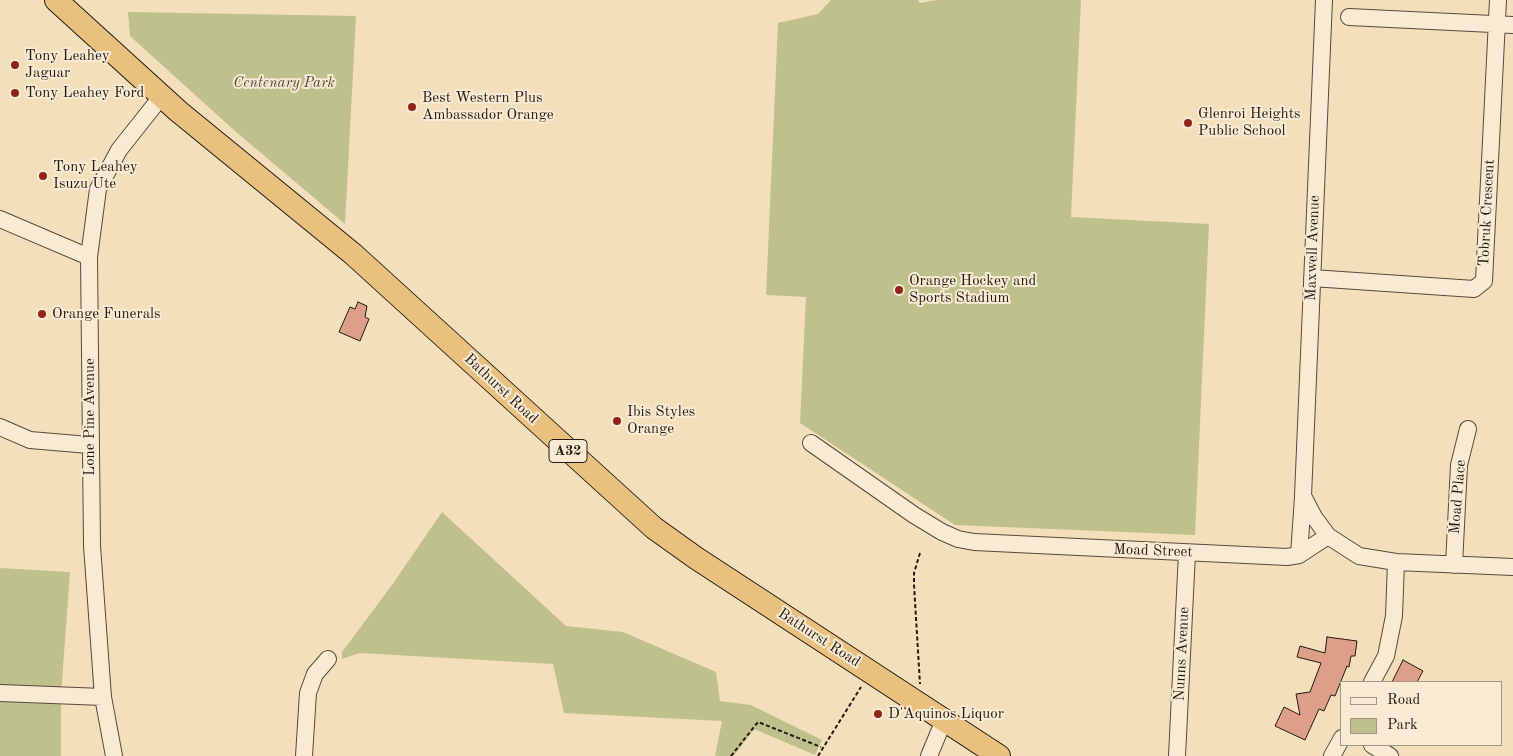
<!DOCTYPE html>
<style>
body{margin:0}
#map{position:relative;width:1513px;height:756px;overflow:hidden;background:#f4dfbb;font-family:"Old Standard TT",serif}
canvas{display:block}
.legend{position:absolute;left:1340px;top:681px;width:162px;height:65px;box-sizing:border-box;background:#f8ead3;border:1px solid #a39685;margin:0;padding:6px 9px;list-style:none;font-size:15px;color:#231910}
.legend li{display:flex;align-items:center;gap:10px;height:25px}
.legend b{width:25px;border:1px solid #a39685}
</style>
<div id="map">
<canvas width="1513" height="756"></canvas>
<ul class="legend">
<li><b style="height:6px;background:#f8ead3"></b>Road</li>
<li><b style="height:14px;background:#bfc18d"></b>Park</li>
</ul>
</div>
<script>
const context = document.querySelector('canvas').getContext('2d');
context.lineJoin = 'round';
function fillPath(path, color) {
  context.fillStyle = color;
  context.fill(path, 'evenodd');
}
function shape(rows) {
  const path = new Path2D();
  for (const r of rows) {
    path.moveTo(r[0], r[1]);
    for (let i = 2; i < r.length; i += 2) path.lineTo(r[i], r[i + 1]);
  }
  return path;
}
function stroke(path, color, width, dash) {
  context.strokeStyle = color;
  context.lineWidth = width;
  context.lineCap = dash ? 'butt' : 'round';
  context.setLineDash(dash || []);
  context.stroke(path);
}
function drawText(font, color, halo, rows, align = 'center') {
  context.font = font + ' "Old Standard TT",serif';
  context.lineWidth = 4;
  context.setLineDash([]);
  context.textBaseline = 'middle';
  context.strokeStyle = halo;
  context.fillStyle = color;
  for (const [text, x, y, turn = 0] of rows) {
    context.save();
    context.translate(x, y);
    context.rotate((+turn || 0) * Math.PI / 180);
    context.textAlign = isNaN(turn) ? turn : align;
    if (halo) context.strokeText(text, 0, 0);
    context.fillText(text, 0, 0);
    context.restore();
  }
}
const green = shape([
 [831,0,918,0,920,3,937,0,1081,0,1071,217,1209,224,1195,535,955,525,800,423,806,297,766,295,778,23,818,14],
 [128,12,356,16,345,224,235,131,130,36],
 [442,512,566,626,623,632,716,672,720,701,751,705,822,740,815,755,754,729,734,756,715,756,722,721,564,713,553,664,360,653,342,659,342,652,392,585],
 [0,568,70,572,61,695,61,756,0,756]
]);
const building = shape([
 [358,302,367,306,365,317,369,319,360,341,339,332,350,307,355,309,358,302],
 [1327,637,1357,641,1355,656,1351,656,1349,667,1347,666,1335,696,1331,695,1324,711,1319,709,1305,740,1275,726,1284,707,1300,715,1296,694,1310,692,1321,663,1297,657,1300,646,1325,653,1327,637],
 [1403,660,1423,671,1417,682,1392,682,1403,660]
]);
const path = shape([
 [920,553,914,573,914,585,920,684],
 [731,756,758,722,821,747],
 [818,756,861,687]
]);
const minor = shape([
 [1324,0,1303,496,1314,517,1328,536],
 [1349,17,1513,25],
 [0,219,89,257],
 [1312,278,1474,289,1484,281,1498,0],
 [0,427,30,440,89,445],
 [811,443,914,515,942,532,958,539,974,542,1287,557,1299,555,1328,536,1359,556,1396,562,1513,567],
 [1299,555,1303,497],
 [1454,565,1459,465,1468,429],
 [1372,682,1386,656,1394,616,1396,562],
 [0,693,103,697],
 [1372,745,1390,756],
 [114,756,103,697,92,546,89,257,98,189,119,150,161,97],
 [304,756,308,693,315,674,328,659],
 [929,756,944,720],
 [1177,756,1187,553],
 [1332,756,1342,738]
]);
const highway = shape([
 [56,0,178,111,353,254,654,528,696,558,999,756]
]);
const markers = [
 [15,65,5,"#8f2418"],
 [15,93,5,"#8f2418"],
 [412,107,5,"#8f2418"],
 [1188,123,5,"#8f2418"],
 [43,176,5,"#8f2418"],
 [899,290,5,"#8f2418"],
 [42,314,5,"#8f2418"],
 [617,421,5,"#8f2418"],
 [878,714,5,"#8f2418"]
];
const shields = [
 [568,451,38]
];
const shieldNames = [
 ["A32",568,451]
];
const poiNames = [
 ["Tony Leahey",25,56],
 ["Jaguar",25,73],
 ["Tony Leahey Ford",25,93],
 ["Best Western Plus",422,98],
 ["Ambassador Orange",422,115],
 ["Glenroi Heights",1198,114],
 ["Public School",1198,131],
 ["Tony Leahey",53,167],
 ["Isuzu Ute",53,184],
 ["Orange Hockey and",909,281],
 ["Sports Stadium",909,298],
 ["Orange Funerals",52,314],
 ["Ibis Styles",627,412],
 ["Orange",627,429],
 ["D'Aquinos Liquor",888,714]
];
const parkNames = [
 ["Centenary Park",284,83]
];
const streetNames = [
 ["Tobruk Crescent",1487,213,-87],
 ["Maxwell Avenue",1313,248,-88],
 ["Bathurst Road",501,389,43],
 ["Lone Pine Avenue",90,417,-90],
 ["Moad Place",1458,497,-85],
 ["Moad Street",1153,551,2],
 ["Bathurst Road",819,638,33],
 ["Nunns Avenue",1182,654,-87]
];
fillPath(green, '#bfc18d');
fillPath(building, '#de9f89');
stroke(building, '#231910', 1);
stroke(minor, '#574a3b', 18);
stroke(highway, '#231910', 24);
stroke(path, '#231910', 2, [4, 2.5]);
stroke(minor, '#f8ead3', 16);
stroke(highway, '#eac07e', 22);
for (const [x, y, r, color] of markers) {
  const dot = new Path2D();
  dot.arc(x, y, r, 0, 2 * Math.PI);
  context.fillStyle = color;
  context.fill(dot);
  stroke(dot, '#f8ead3', 2);
}
for (const [x, y, w] of shields) {
  const box = new Path2D();
  box.roundRect(x - w / 2, y - 11.5, w, 23, 4);
  context.fillStyle = '#f8ead3';
  context.fill(box);
  stroke(box, '#231910', 1);
}
drawText('bold 14px', '#231910', null, shieldNames);
drawText('15px', '#231910', '#f8ead3', poiNames, 'left');
drawText('italic 15px', '#524b36', '#f8ead3', parkNames);
drawText('15px', '#231910', '#f8ead3', streetNames);
</script>
